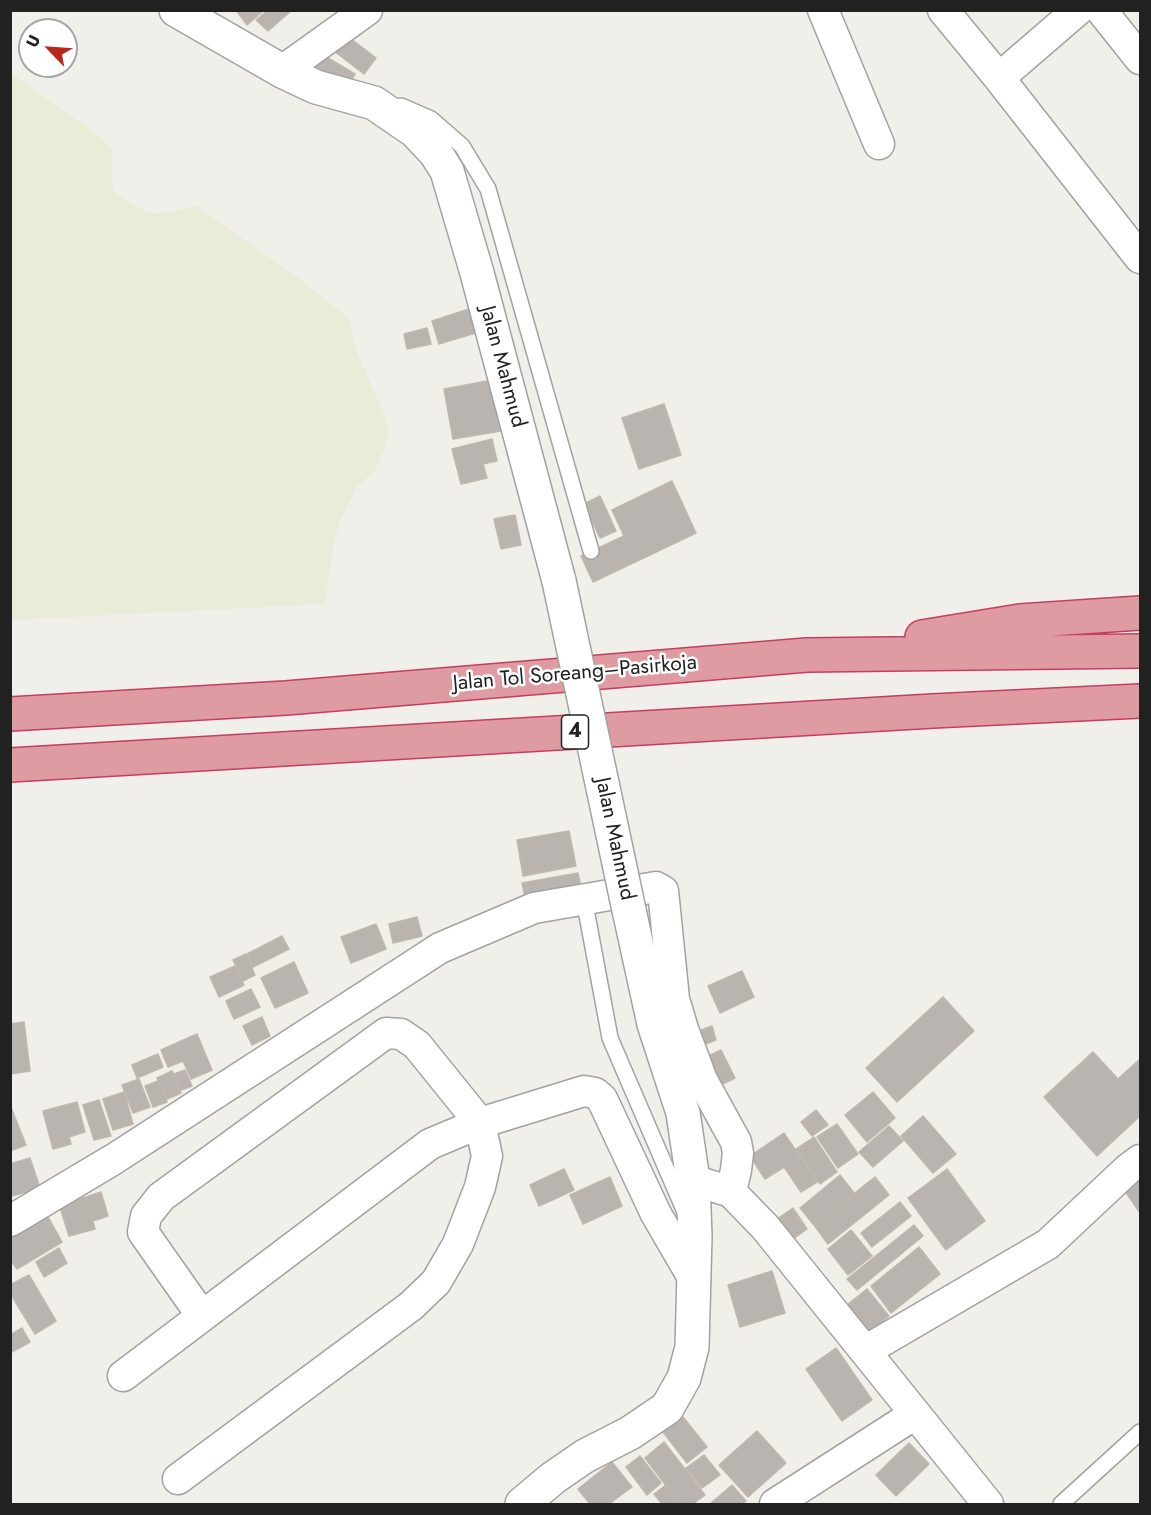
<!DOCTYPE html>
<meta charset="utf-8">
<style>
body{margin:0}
#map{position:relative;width:1151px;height:1515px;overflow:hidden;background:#f0efe9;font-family:Jost,sans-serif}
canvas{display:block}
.frame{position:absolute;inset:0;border:12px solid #212121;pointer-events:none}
.north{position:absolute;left:18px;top:18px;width:60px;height:60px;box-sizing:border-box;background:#fff;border:2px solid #a6a6a6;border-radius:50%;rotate:295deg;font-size:16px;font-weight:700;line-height:24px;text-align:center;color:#212121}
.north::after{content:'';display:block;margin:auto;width:21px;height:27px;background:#ba2618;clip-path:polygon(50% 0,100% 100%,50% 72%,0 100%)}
</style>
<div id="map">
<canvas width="1151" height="1515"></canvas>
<div class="frame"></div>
<div class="north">U</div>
</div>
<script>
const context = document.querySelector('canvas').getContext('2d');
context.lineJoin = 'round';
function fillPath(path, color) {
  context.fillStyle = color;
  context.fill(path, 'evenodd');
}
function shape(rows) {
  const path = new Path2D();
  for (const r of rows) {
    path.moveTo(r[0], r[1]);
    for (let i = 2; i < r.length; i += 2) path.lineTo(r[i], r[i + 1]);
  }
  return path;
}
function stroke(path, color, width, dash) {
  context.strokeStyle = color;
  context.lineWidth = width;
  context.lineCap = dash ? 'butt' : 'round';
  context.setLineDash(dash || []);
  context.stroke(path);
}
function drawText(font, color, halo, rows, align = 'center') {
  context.font = font + ' Jost,sans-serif';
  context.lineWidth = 5;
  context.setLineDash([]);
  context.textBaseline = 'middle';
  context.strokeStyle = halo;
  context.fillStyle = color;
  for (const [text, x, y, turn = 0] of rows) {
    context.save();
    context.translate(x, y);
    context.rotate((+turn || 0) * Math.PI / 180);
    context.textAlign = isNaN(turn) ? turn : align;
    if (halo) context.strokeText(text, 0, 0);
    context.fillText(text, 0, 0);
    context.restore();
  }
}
const farmland = shape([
 [11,73,95,133,113,150,111,178,114,191,124,200,147,212,159,214,197,206,301,280,342,313,350,322,357,352,386,418,389,431,386,445,376,469,357,487,339,523,333,547,325,604,11,620]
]);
const building = shape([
 [236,10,264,10,247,25,236,10],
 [268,10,292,10,268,31,256,20,268,10],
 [346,35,376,58,364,74,334,51,346,35],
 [323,55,355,74,346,89,314,70,323,55],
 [475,307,482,331,439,344,432,321,475,307],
 [427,328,431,344,407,349,404,334,427,328],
 [498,379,507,430,453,439,444,389,498,379],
 [664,404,681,455,639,469,622,418,664,404],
 [492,439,497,461,483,464,487,478,461,484,452,449,492,439],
 [672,481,696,533,593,582,581,556,624,536,612,510,672,481],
 [600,496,616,531,600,538,584,504,600,496],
 [515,515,521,545,501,549,494,519,515,515],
 [569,831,576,866,523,876,517,840,569,831],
 [578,873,581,887,525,897,522,883,578,873],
 [417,917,422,936,393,943,389,924,417,917],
 [376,924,386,949,351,963,341,937,376,924],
 [282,936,289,949,253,967,247,954,282,936],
 [246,954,255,975,243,981,233,960,246,954],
 [294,962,308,993,275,1008,261,978,294,962],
 [235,966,244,985,219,997,210,977,235,966],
 [742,971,754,997,720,1013,708,986,742,971],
 [251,989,260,1007,234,1019,226,1001,251,989],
 [943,997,974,1031,897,1102,866,1068,943,997],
 [262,1017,270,1036,252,1045,243,1026,262,1017],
 [24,1022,30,1071,10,1074,10,1024,24,1022],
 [712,1026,716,1040,698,1047,693,1033,712,1026],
 [197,1034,212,1070,191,1079,183,1061,168,1067,161,1050,197,1034],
 [721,1050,735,1078,712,1089,698,1061,721,1050],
 [1093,1052,1118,1079,1140,1059,1140,1116,1097,1156,1044,1097,1093,1052],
 [158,1054,163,1067,137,1078,132,1065,158,1054],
 [185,1070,192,1086,181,1090,174,1074,185,1070],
 [172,1071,181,1093,167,1099,157,1078,172,1071],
 [139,1079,150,1107,133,1113,122,1085,139,1079],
 [158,1081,167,1102,153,1107,145,1086,158,1081],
 [124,1092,133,1124,113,1130,103,1099,124,1092],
 [873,1092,895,1118,867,1142,845,1115,873,1092],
 [99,1100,111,1136,94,1140,83,1105,99,1100],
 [77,1102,85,1132,69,1137,71,1144,53,1149,43,1111,77,1102],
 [10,1105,26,1145,10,1151,10,1105],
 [816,1110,828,1125,812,1136,801,1122,816,1110],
 [923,1116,956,1154,933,1173,901,1136,923,1116],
 [837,1124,858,1154,838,1168,817,1137,837,1124],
 [889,1126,903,1141,873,1167,859,1152,889,1126],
 [784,1133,817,1182,801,1192,784,1167,765,1179,750,1156,784,1133],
 [814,1137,837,1172,820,1184,796,1149,814,1137],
 [30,1158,40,1188,12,1196,10,1164,30,1158],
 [564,1169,574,1190,539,1206,530,1185,564,1169],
 [947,1169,985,1221,946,1250,908,1198,947,1169],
 [840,1175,854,1193,814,1225,800,1208,840,1175],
 [1140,1175,1140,1213,1123,1188,1140,1175],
 [610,1177,622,1206,583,1224,570,1195,610,1177],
 [875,1177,889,1195,828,1244,814,1225,875,1177],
 [101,1192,108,1216,93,1221,86,1197,101,1192],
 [86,1197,95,1229,69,1236,59,1204,86,1197],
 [900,1202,911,1216,872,1247,861,1233,900,1202],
 [793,1208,807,1229,789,1242,774,1221,793,1208],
 [47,1215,62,1242,17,1269,10,1259,10,1236,47,1215],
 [914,1225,923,1236,857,1290,847,1279,914,1225],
 [851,1230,872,1256,848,1275,828,1249,851,1230],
 [919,1247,940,1274,891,1313,871,1286,919,1247],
 [59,1248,67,1263,44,1277,36,1262,59,1248],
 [772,1271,785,1313,740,1327,728,1285,772,1271],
 [29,1275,56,1321,35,1334,10,1293,10,1285,29,1275],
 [867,1289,889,1316,869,1333,847,1305,867,1289],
 [22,1328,30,1342,10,1353,10,1335,22,1328],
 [836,1348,872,1400,842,1421,806,1369,836,1348],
 [683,1417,707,1447,687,1463,663,1432,683,1417],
 [757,1431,786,1463,748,1497,719,1465,757,1431],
 [664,1442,705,1495,693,1504,680,1504,645,1458,664,1442],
 [909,1443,929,1464,896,1496,876,1475,909,1443],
 [704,1455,720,1475,702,1488,686,1468,704,1455],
 [640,1456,661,1483,647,1495,626,1467,640,1456],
 [612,1462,632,1487,609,1504,590,1504,578,1489,612,1462],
 [666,1485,680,1504,662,1504,654,1494,666,1485],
 [732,1485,746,1501,743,1504,710,1504,732,1485]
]);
const service = shape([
 [401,106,431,119,462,146,488,189,591,551],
 [584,899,610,1038,685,1212],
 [1061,1504,1140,1432]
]);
const minor = shape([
 [823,10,879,144],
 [943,10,999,78,1140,258],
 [1101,10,1140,59],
 [282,71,367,10],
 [999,78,1078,10],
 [693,1180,731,1192,765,1227,988,1504],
 [10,1221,114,1159,440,948,534,908,656,887,663,891,674,999,683,1029,702,1080,736,1142,738,1153,736,1170,731,1192],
 [865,1351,1048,1244,1128,1169,1140,1160],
 [123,1376,430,1144,480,1123,584,1091,595,1093,602,1099,656,1214,695,1281],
 [178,1479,411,1306,436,1282,458,1244,480,1187,487,1156,480,1123,417,1045,401,1034,386,1033,161,1197,146,1216,143,1232,202,1316],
 [775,1504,915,1414]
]);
const tertiary = shape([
 [176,10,282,71,316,87,374,103,415,131,435,152,447,171,477,273,559,581],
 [522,1504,553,1478,585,1456,630,1433,667,1408,684,1378,692,1347,695,1237,693,1180,683,1113,654,1024,629,910]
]);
const motorway = shape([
 [922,637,1020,621,1140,613],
 [10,714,286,698,807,655,1140,651],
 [10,765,933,711,1140,701]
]);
const tertiaryBridge = shape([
 [559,581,629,910]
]);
const shields = [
 [575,732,27]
];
const shieldNames = [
 ["4",575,732]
];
const streetNames = [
 ["Jalan Mahmud",502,367,75],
 ["Jalan Tol Soreang–Pasirkoja",575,674,-5],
 ["Jalan Mahmud",614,839,78]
];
fillPath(farmland, '#e9ecd7');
fillPath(building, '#b9b4af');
stroke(building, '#c0b7ad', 1.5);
stroke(service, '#a2a2a2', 18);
stroke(minor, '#a2a2a2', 33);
stroke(tertiary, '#a2a2a2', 36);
stroke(motorway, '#c73d60', 36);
stroke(service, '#fff', 15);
stroke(minor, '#fff', 30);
stroke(tertiary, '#fff', 33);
stroke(motorway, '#de9ba1', 33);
stroke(tertiaryBridge, '#a2a2a2', 36, []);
stroke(tertiaryBridge, '#fff', 33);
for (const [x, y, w] of shields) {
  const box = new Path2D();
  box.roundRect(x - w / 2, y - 17, w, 34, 4.5);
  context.fillStyle = '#fff';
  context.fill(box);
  stroke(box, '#212121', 1.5);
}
drawText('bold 20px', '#212121', null, shieldNames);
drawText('21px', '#212121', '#fff', streetNames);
</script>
